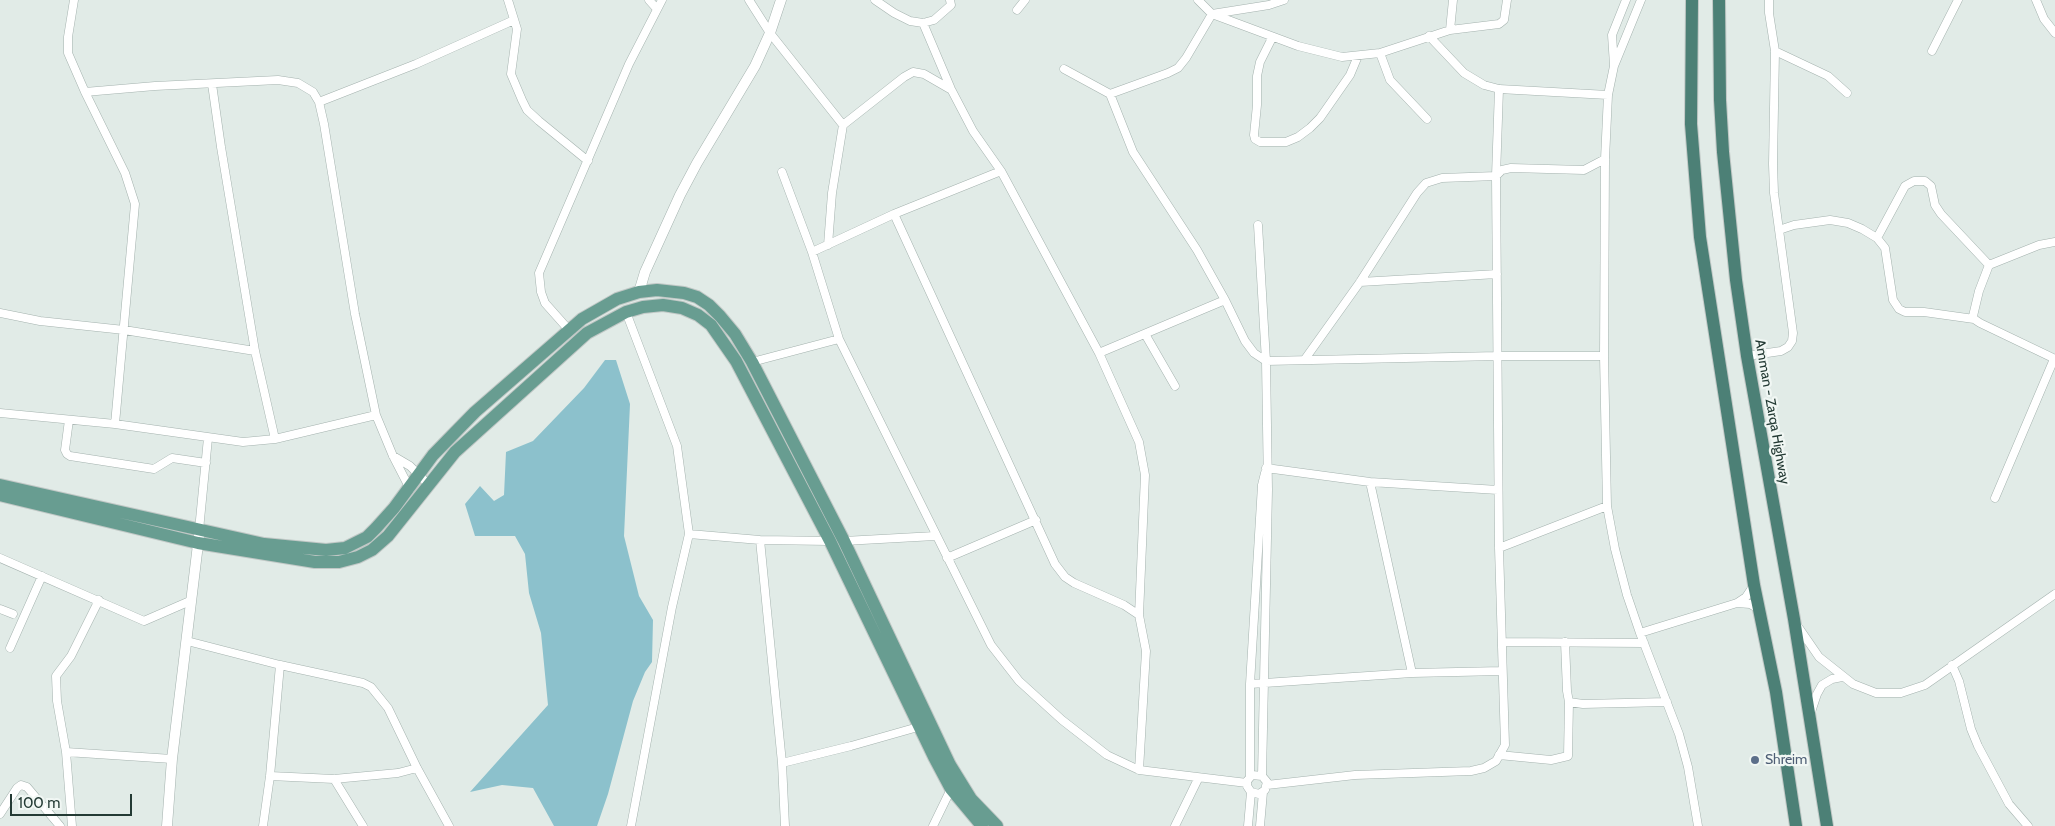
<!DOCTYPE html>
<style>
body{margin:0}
#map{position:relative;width:2055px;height:826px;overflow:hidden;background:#e1ebe7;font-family:Cabin,sans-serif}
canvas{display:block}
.scale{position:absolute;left:10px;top:794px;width:122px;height:22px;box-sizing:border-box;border:2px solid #233a34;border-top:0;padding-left:6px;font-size:15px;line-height:18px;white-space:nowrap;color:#233a34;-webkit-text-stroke:4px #f1f7f4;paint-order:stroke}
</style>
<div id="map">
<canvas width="2055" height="826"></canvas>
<div class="scale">100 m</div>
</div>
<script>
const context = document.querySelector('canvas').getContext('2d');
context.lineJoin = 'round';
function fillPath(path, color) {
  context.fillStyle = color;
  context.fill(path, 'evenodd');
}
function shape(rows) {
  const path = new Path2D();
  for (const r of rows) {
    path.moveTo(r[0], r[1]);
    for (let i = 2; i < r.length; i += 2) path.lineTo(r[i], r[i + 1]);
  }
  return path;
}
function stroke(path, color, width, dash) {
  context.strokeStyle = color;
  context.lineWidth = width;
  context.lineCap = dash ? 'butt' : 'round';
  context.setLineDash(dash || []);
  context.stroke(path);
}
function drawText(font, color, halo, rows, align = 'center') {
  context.font = font + ' Cabin,sans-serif';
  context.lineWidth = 4.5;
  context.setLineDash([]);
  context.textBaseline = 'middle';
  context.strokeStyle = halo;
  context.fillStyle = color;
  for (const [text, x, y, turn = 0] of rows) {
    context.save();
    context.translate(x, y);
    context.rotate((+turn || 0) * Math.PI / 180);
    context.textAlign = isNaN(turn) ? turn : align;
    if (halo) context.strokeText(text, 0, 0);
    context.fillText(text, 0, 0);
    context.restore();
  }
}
const water = shape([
 [605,360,616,360,630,404,624,536,639,596,653,620,652,662,645,672,633,701,608,794,597,826,554,826,533,788,502,785,470,792,548,705,541,633,529,593,525,554,515,536,475,536,465,504,480,486,494,501,504,495,506,452,533,441,584,388]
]);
const minor = shape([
 [74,0,68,37,68,53,85,92,125,173,135,204,115,424],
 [508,0,517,29,511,74,522,100,527,110,539,121,588,161],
 [649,0,657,9],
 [749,0,770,33,843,125,904,77,913,72,924,74,950,89],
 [875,0,894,13,910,21,923,23,934,20,951,5,950,0],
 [1198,0,1212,14,1298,46,1342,57,1380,53,1450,30,1499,24,1504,20,1507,0],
 [1641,0,1614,66,1608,95,1605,159,1604,356,1607,506,1615,549,1627,595,1640,633,1679,734,1688,767,1698,826],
 [2036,0,2044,19,2055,33],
 [1017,10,1025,0],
 [923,23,951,89,973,131,1001,171,1099,353,1139,442,1145,475,1139,615],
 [1450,30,1453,0],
 [1429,36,1464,73,1484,85,1499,89,1608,95],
 [1272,38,1260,62,1257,76,1257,105,1254,135,1255,139,1260,142,1286,142,1298,137,1310,128,1320,118,1350,75,1358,56],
 [1775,51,1828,76,1847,93],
 [1932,51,1958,0],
 [1380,53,1390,80,1427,119],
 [1614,65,1612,35,1626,0],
 [1064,69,1110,94,1133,152,1197,250,1225,300,1245,341,1254,353,1266,361,1498,356,1604,356],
 [212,84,221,147,255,351,275,439],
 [85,92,155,86,278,80,298,83,313,92,319,102,324,124,355,314,376,415,393,456,410,489],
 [1110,94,1168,73,1178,68,1186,58,1212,14,1269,5,1284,0],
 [319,102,416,64,514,20],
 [782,172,812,252,839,339,991,645,1019,681,1062,720,1107,755,1139,770,1247,783],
 [894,214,1055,564,1065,577,1074,583,1124,605,1139,615,1146,651,1139,770],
 [1258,225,1266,361,1268,490,1262,776],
 [1779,230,1794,225,1830,220,1848,223,1862,229,1877,238,1885,248,1893,300,1899,309,1905,312,1924,312,1974,319],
 [1877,238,1905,186,1914,181,1925,181,1931,186,1935,205,1941,214,1989,265],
 [2055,242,2039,245,1989,265,1979,291,1973,316,1974,319,1980,323,2055,359],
 [828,245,832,193,843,125],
 [812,252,894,214,1001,171],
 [1360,282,1497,274],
 [626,312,677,446,689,534,672,607,631,826],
 [0,313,40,321,124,330,255,351],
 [569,330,545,303,541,292,539,273,629,64,662,0],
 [1145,334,1175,386],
 [1099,353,1225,300],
 [1747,356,1781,351,1788,347,1792,341,1793,333,1774,193,1773,164,1775,51,1769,13,1769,0],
 [1305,359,1360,282,1417,193,1426,183,1442,178,1496,176,1502,170,1511,168,1584,170,1605,159],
 [752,362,839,339],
 [0,413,115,424,243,442,275,439,376,415],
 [69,420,65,450,67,454,70,456,154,469,172,458,206,463],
 [393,456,410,466,428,484],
 [1266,468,1370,482,1498,490],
 [1370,482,1412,673],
 [1995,498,2054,359],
 [199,530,208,438],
 [689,534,760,540,830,541],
 [760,540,782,763,785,826],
 [844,541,935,536],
 [1499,548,1607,506],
 [0,558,144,621,190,601],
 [947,558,1036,520],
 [1737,603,1750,604,1759,609],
 [0,609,13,614],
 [1799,628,1819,657,1853,684,1876,693,1901,693,1925,685,2055,594],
 [1640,633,1737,603,1746,597,1754,585],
 [187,641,280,665,363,683,371,687,388,708,417,768,449,826],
 [1502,642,1644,643],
 [1565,642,1567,691,1569,702,1583,704,1667,702],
 [10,648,42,576],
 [1952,665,1959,681,1971,729,1978,746,2009,804,2028,826],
 [1250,684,1412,673,1502,671],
 [1811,712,1817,694,1822,685,1832,679,1842,677],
 [66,752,172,759],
 [1499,755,1551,760,1568,756,1569,702],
 [782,763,851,746,918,727],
 [270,776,334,779,398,773,417,768],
 [1250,777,1250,684,1262,485,1265,473],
 [334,779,363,826],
 [1267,785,1355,775,1471,771,1484,768,1496,761,1505,745,1499,548,1496,176,1499,89],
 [0,814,17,788,21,785,27,787,60,826],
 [72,826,66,752,57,701,56,676,71,656,99,600],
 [263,826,270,776,280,665],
 [933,826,951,789],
 [1175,826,1198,779],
 [1248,826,1251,792,1247,786,1247,781,1252,775,1262,776,1267,782,1265,790,1259,794,1251,792],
 [1260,826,1263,792]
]);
const tertiary = shape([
 [639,292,645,272,680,195,697,163,755,66,770,33,781,0],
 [167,826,172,759,199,536]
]);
const primary = shape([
 [0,485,264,544,326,550,345,548,367,537,376,528,394,508,433,455,475,412,582,319,617,299,639,292,657,290,684,293,697,297,709,305,720,316,735,334,752,362,844,541,950,765,971,799,997,826],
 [0,495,198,543,315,562,339,562,358,557,372,550,388,536,455,452,587,333,626,312,643,307,663,305,682,308,698,315,711,325,736,361,830,541,934,757,951,789,982,826]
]);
const trunk = shape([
 [1692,0,1691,124,1700,237,1754,585,1776,692,1796,826],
 [1719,0,1720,100,1723,152,1736,280,1747,356,1794,619,1827,826]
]);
const markers = [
 [1755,760,5,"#5c6f8a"]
];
const streetNames = [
 ["Amman - Zarqa Highway",1772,412,80]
];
const serviceNames = [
 ["Shreim",1765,760]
];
fillPath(water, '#8cc1cc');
stroke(minor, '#a4b2ae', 9);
stroke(tertiary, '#a4b2ae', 11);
stroke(primary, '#c1c8c6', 14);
stroke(trunk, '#c1c8c6', 14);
stroke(minor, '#fff', 8);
stroke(tertiary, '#fff', 10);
stroke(primary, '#689d91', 12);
stroke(trunk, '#4c8076', 12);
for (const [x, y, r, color] of markers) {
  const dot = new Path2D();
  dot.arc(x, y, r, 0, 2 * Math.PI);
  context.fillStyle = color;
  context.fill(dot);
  stroke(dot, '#f1f7f4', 2);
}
drawText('14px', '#233a34', '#f1f7f4', streetNames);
drawText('14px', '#4e5e75', '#f1f7f4', serviceNames, 'left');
</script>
